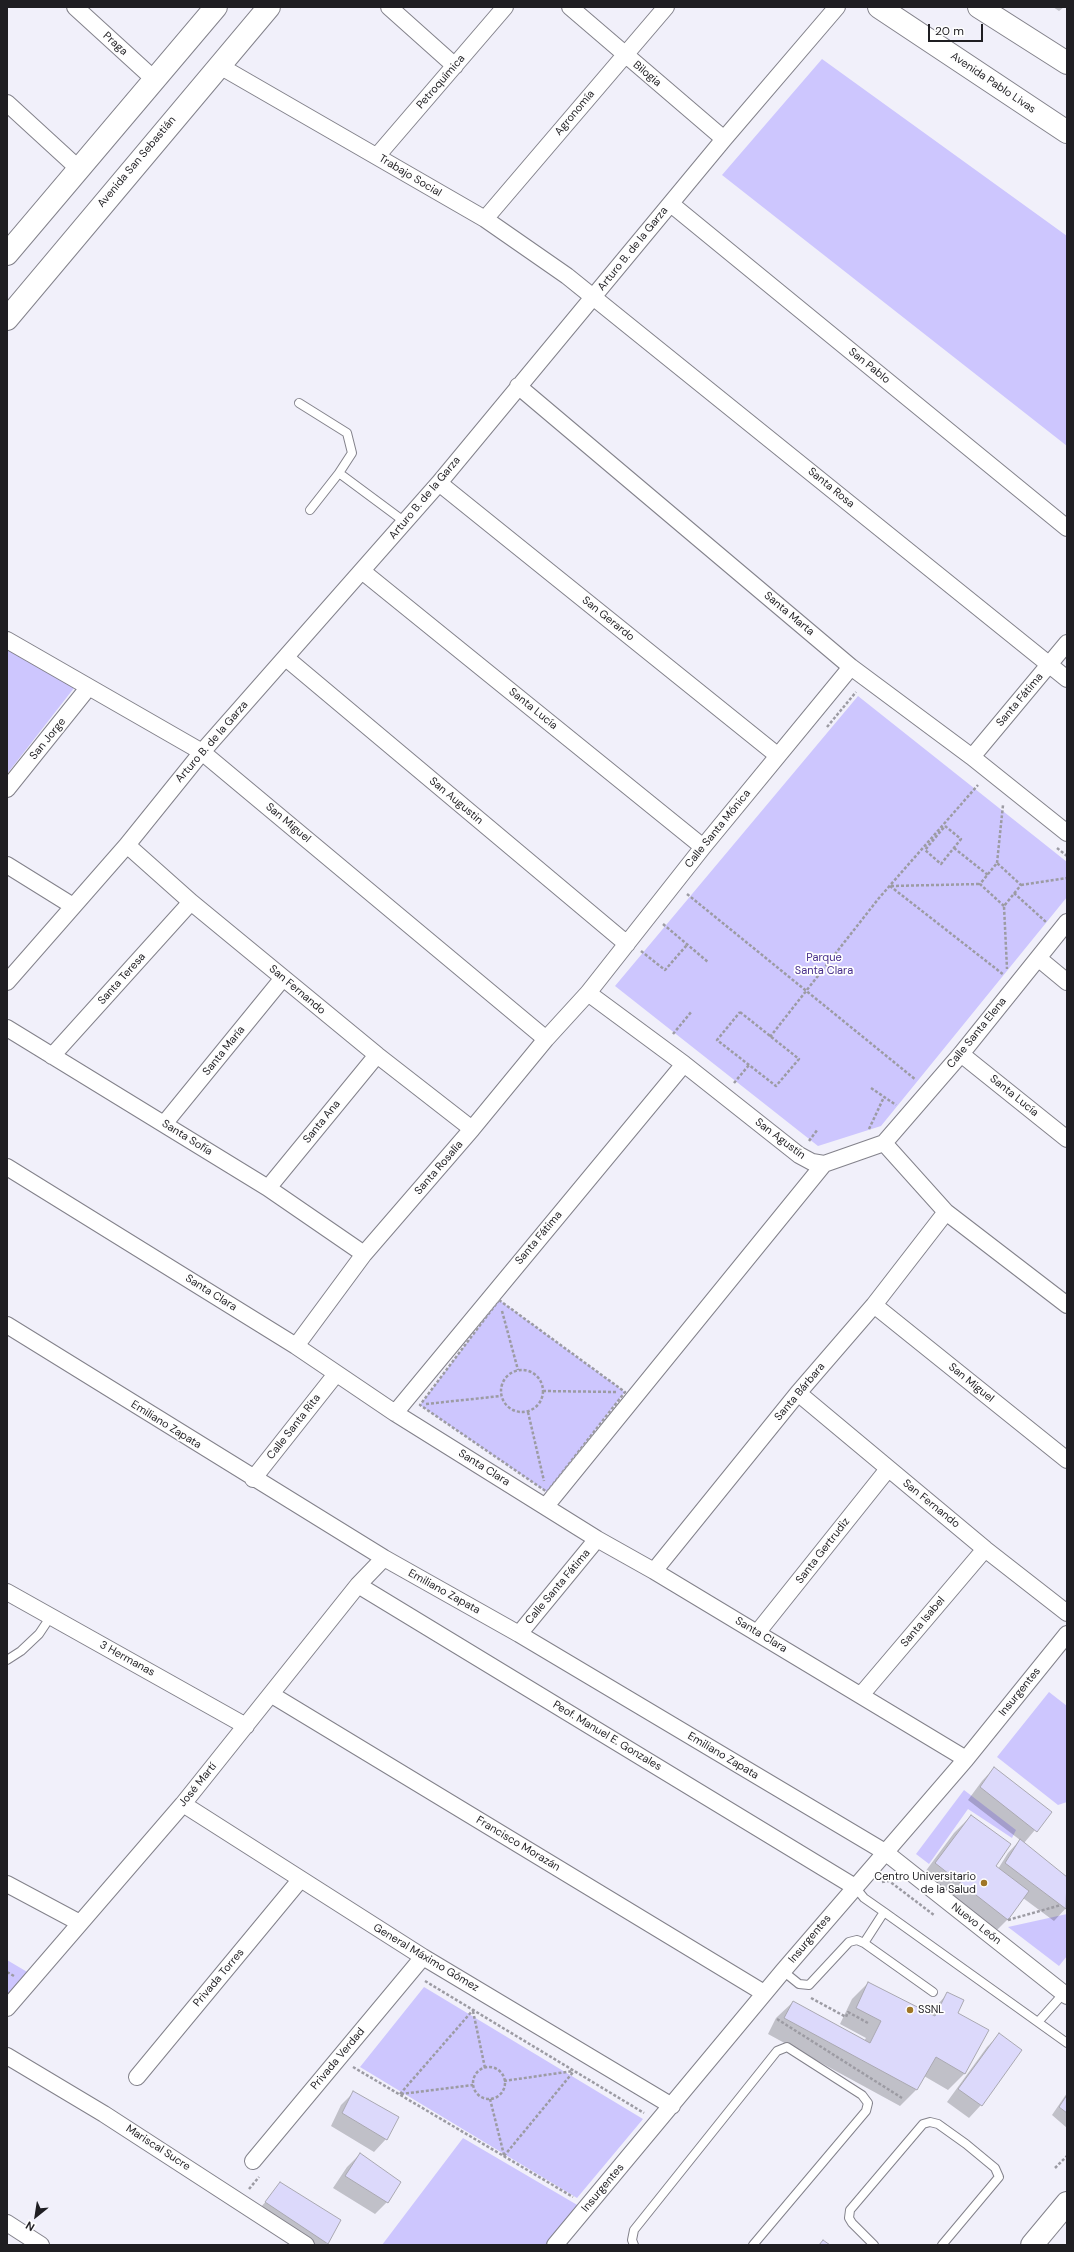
<!DOCTYPE html>
<meta charset="utf-8">
<style>
body{margin:0}
#map{position:relative;width:1074px;height:2252px;overflow:hidden;background:#f1f0fa;font-family:"DM Sans",sans-serif}
canvas{display:block}
.frame{position:absolute;inset:0;border:8px solid #1f1e22;pointer-events:none}
.north{position:absolute;left:16px;top:2196px;width:40px;height:40px;-webkit-text-stroke:3px #fefefe;paint-order:stroke;rotate:210deg;font-size:11px;font-weight:700;line-height:16px;text-align:center;color:#1f1e22}
.north::after{content:'';display:block;margin:auto;width:14px;height:18px;background:#1f1e22;clip-path:polygon(50% 0,100% 100%,50% 72%,0 100%)}
.scale{position:absolute;left:928px;top:24px;width:55px;height:18px;box-sizing:border-box;border:2px solid #1f1e22;border-top:0;padding-left:5px;font-size:12px;line-height:14px;white-space:nowrap;color:#1f1e22;-webkit-text-stroke:3px #fefefe;paint-order:stroke}
</style>
<div id="map">
<canvas width="1074" height="2252"></canvas>
<div class="frame"></div>
<div class="north">N</div>
<div class="scale">20 m</div>
</div>
<script>
const context = document.querySelector('canvas').getContext('2d');
context.lineJoin = 'round';
function fillPath(path, color) {
  context.fillStyle = color;
  context.fill(path, 'evenodd');
}
function shape(rows) {
  const path = new Path2D();
  for (const r of rows) {
    if (r.length === 3) {
      path.moveTo(r[0] + r[2], r[1]);
      path.arc(r[0], r[1], r[2], 0, 2 * Math.PI);
      continue;
    }
    path.moveTo(r[0], r[1]);
    for (let i = 2; i < r.length; i += 2) path.lineTo(r[i], r[i + 1]);
  }
  return path;
}
function stroke(path, color, width, dash) {
  context.strokeStyle = color;
  context.lineWidth = width;
  context.lineCap = dash ? 'butt' : 'round';
  context.setLineDash(dash || []);
  context.stroke(path);
}
function drawText(font, color, halo, rows, align = 'center') {
  context.font = font + ' "DM Sans",sans-serif';
  context.lineWidth = 3.5;
  context.setLineDash([]);
  context.textBaseline = 'middle';
  context.strokeStyle = halo;
  context.fillStyle = color;
  for (const [text, x, y, turn = 0] of rows) {
    context.save();
    context.translate(x, y);
    context.rotate((+turn || 0) * Math.PI / 180);
    context.textAlign = isNaN(turn) ? turn : align;
    if (halo) context.strokeText(text, 0, 0);
    context.fillText(text, 0, 0);
    context.restore();
  }
}
const green = shape([
 [822,59,1067,236,1067,446,722,175],
 [7,646,74,688,7,774],
 [858,696,1067,862,1067,897,881,1126,818,1146,615,986],
 [499,1300,625,1392,547,1492,420,1405],
 [1049,1692,1067,1706,1067,1802,1058,1805,997,1757],
 [964,1790,1016,1830,1012,1838,968,1809,929,1864,916,1854],
 [1067,1914,1067,1956,1059,1966,1008,1927],
 [7,1960,29,1973,7,2000],
 [424,1987,643,2119,577,2198,360,2067],
 [463,2138,579,2206,546,2245,382,2245]
]);
const shadow = shape([
 [1053,7,1064,7,1059,11],
 [994,1768,1050,1812,1024,1843,1067,1878,1067,1907,1054,1921,1023,1898,1007,1920,991,1936,919,1880,954,1833,971,1816,994,1866,998,1869,1008,1853,1020,1840,968,1800,982,1781],
 [868,1983,929,2014,948,1993,957,2014,964,2074,948,2090,924,2076,916,2090,900,2106,768,2034,776,2018,793,2002,864,2041,866,2038,840,2024,852,1999],
 [999,2035,981,2105,969,2118,947,2102,987,2047],
 [353,2093,398,2118,386,2139,374,2152,331,2126,341,2105],
 [1067,2093,1067,2128,1052,2115],
 [360,2154,387,2202,375,2214,333,2188,347,2167],
 [281,2184,327,2243,325,2245,300,2245,254,2215]
]);
const building = shape([
 [994,1767,1052,1812,1037,1832,980,1787,994,1767],
 [971,1815,1011,1844,996,1866,1029,1891,1008,1920,935,1863,971,1815],
 [1020,1839,1067,1877,1066,1909,1005,1863,1020,1839],
 [868,1982,935,2016,947,1992,964,2000,958,2013,989,2030,965,2074,936,2057,917,2090,784,2018,793,2001,870,2043,881,2021,856,2008,868,1982],
 [999,2033,1022,2050,982,2106,958,2089,999,2033],
 [353,2091,399,2117,387,2140,342,2113,353,2091],
 [1067,2095,1067,2113,1059,2107,1067,2095],
 [360,2153,401,2182,388,2203,345,2176,360,2153],
 [280,2182,341,2220,328,2244,265,2202,280,2182],
 [823,2240,830,2245,819,2245,823,2240]
]);
const path = shape([
 [827,727,856,692],
 [945,826,961,839,941,864,925,850,945,826],
 [954,848,988,875],
 [1057,848,1067,856],
 [997,863,1003,805],
 [1021,885,1067,878],
 [890,886,1004,975],
 [891,886,980,884],
 [1014,893,1046,922],
 [687,894,916,1080],
 [1004,906,980,884,997,863,1021,885,1004,906,1007,969],
 [663,924,708,962],
 [641,951,665,970,687,945],
 [740,1012,799,1059,776,1086,717,1040,740,1012],
 [673,1034,692,1011],
 [770,1037,879,898,978,785],
 [734,1083,749,1065],
 [871,1088,896,1105],
 [869,1129,884,1097],
 [809,1141,818,1129],
 [499,1300,625,1392,547,1492,420,1405,499,1300],
 [502,1311,518,1370],
 [522,1391,21],
 [543,1391,617,1392],
 [426,1404,501,1396],
 [528,1412,544,1481],
 [882,1882,889,1881,934,1915],
 [1008,1920,1061,1905],
 [7,1972,14,1976],
 [425,1981,644,2113],
 [811,1998,846,2017,848,2012,868,2023],
 [473,2011,485,2068],
 [777,2019,902,2098],
 [353,2067,573,2197],
 [489,2083,16],
 [504,2081,573,2071],
 [400,2094,473,2010],
 [401,2094,473,2085],
 [490,2099,504,2155],
 [504,2156,574,2071],
 [1055,2168,1067,2156],
 [249,2189,259,2177]
]);
const lane = shape([
 [299,403,347,433,352,453,339,473,405,522],
 [310,510,339,473],
 [7,1660,21,1651,39,1634,51,1616],
 [855,1887,864,1898,884,1912,864,1943],
 [884,1912,1067,2043],
 [783,1971,799,1984,809,1985,849,1942,857,1940,864,1943,933,1992],
 [1038,2022,1064,1993],
 [634,2245,632,2240,634,2230,777,2051,787,2047,862,2095,868,2103,866,2111,753,2245],
 [874,2245,852,2223,849,2218,850,2210,923,2124,930,2122,938,2124,966,2144,995,2168,999,2177,942,2245]
]);
const street = shape([
 [75,7,155,80],
 [389,7,455,66],
 [570,7,724,139],
 [218,65,485,219,567,276,1067,679],
 [7,103,79,169],
 [377,156,505,7],
 [671,204,1067,528],
 [485,219,666,7],
 [518,386,851,667,972,757,1067,833],
 [439,483,777,755],
 [362,571,703,847],
 [7,640,202,752,546,1039],
 [286,658,627,944],
 [972,757,1067,643],
 [7,789,88,688],
 [127,845,191,902,377,1055,472,1129],
 [7,865,73,906],
 [1038,958,1067,982],
 [7,982,127,845,202,752,439,483,724,139,837,7],
 [588,993,684,1064,799,1155,812,1162,824,1164,884,1143,961,1054,1067,922],
 [7,1028,268,1188,364,1254],
 [961,1054,1067,1139],
 [52,1056,191,902],
 [164,1124,283,978],
 [884,1143,946,1212,1067,1305],
 [7,1167,296,1346,395,1413,597,1539,654,1571,966,1759],
 [268,1188,377,1055],
 [874,1305,1067,1460],
 [7,1325,384,1558,519,1634,885,1852,1067,1996],
 [296,1346,364,1254,472,1129,546,1039,588,993,703,847,851,667],
 [798,1393,985,1549,1067,1613],
 [395,1413,684,1064],
 [253,1479,336,1374],
 [546,1506,824,1164],
 [654,1571,798,1393,874,1305,946,1212],
 [358,1585,855,1887],
 [7,1592,246,1726],
 [757,1633,888,1469],
 [519,1634,597,1539],
 [272,1695,764,1993],
 [861,1695,985,1549],
 [183,1804,423,1957,672,2106],
 [7,1884,80,1923],
 [7,2008,183,1804,358,1585,384,1558],
 [7,2056,104,2114,306,2245],
 [137,2077,300,1880],
 [253,2161,423,1957],
 [7,2223,41,2245],
 [555,2245,783,1971,966,1759,1067,1634]
]);
const secondary = shape([
 [879,7,1067,132],
 [979,7,1067,63],
 [7,254,216,7],
 [7,319,269,7],
 [1032,2245,1067,2203]
]);
const markers = [
 [984,1883,4,"#a07625"],
 [910,2010,4,"#a07625"]
];
const streetNames = [
 ["Praga",115,44,42],
 ["Bilogia",647,74,40],
 ["Petroquímica",441,82,-49],
 ["Avenida Pablo Livas",993,83,34],
 ["Agronomía",575,113,-50],
 ["Avenida San Sebastián",137,162,-50],
 ["Trabajo Social",410,176,31],
 ["Arturo B. de la Garza",633,249,-51],
 ["San Pablo",869,366,39],
 ["Santa Rosa",831,488,39],
 ["Arturo B. de la Garza",425,498,-50],
 ["Santa Marta",789,614,40],
 ["San Gerardo",608,619,39],
 ["Santa Fátima",1020,700,-50],
 ["Santa Lucía",533,709,39],
 ["San Jorge",48,739,-51],
 ["Arturo B. de la Garza",212,742,-49],
 ["San Augustin",456,801,40],
 ["San Miguel",288,823,40],
 ["Calle Santa Mónica",718,829,-51],
 ["Santa Teresa",122,979,-48],
 ["San Fernando",297,990,40],
 ["Calle Santa Elena",977,1033,-51],
 ["Santa María",224,1051,-51],
 ["Santa Lucía",1014,1096,39],
 ["Santa Ana",322,1122,-51],
 ["Santa Sofía",187,1138,32],
 ["San Agustín",780,1139,37],
 ["Santa Rosalía",439,1168,-49],
 ["Santa Fátima",539,1238,-50],
 ["Santa Clara",211,1293,32],
 ["San Miguel",971,1383,39],
 ["Santa Bárbara",800,1392,-50],
 ["Emiliano Zapata",166,1425,32],
 ["Calle Santa Rita",294,1427,-52],
 ["Santa Clara",484,1468,32],
 ["San Fernando",931,1504,39],
 ["Santa Gertrudiz",823,1551,-52],
 ["Calle Santa Fátima",558,1587,-50],
 ["Emiliano Zapata",444,1592,29],
 ["Santa Isabel",923,1622,-50],
 ["Santa Clara",761,1635,31],
 ["3 Hermanas",127,1659,29],
 ["Insurgentes",1020,1692,-51],
 ["Peof. Manuel E. Gonzales",607,1736,31],
 ["Emiliano Zapata",723,1756,31],
 ["José Martí",198,1785,-51],
 ["Francisco Morazán",518,1844,31],
 ["Nuevo León",976,1924,38],
 ["Insurgentes",810,1939,-50],
 ["General Máximo Gómez",426,1958,31],
 ["Privada Torres",219,1978,-50],
 ["Privada Verdad",338,2059,-50],
 ["Mariscal Sucre",158,2148,33],
 ["Insurgentes",603,2188,-50]
];
const parkNames = [
 ["Parque",824,958],
 ["Santa Clara",824,971]
];
const poiNames = [
 ["Centro Universitario",976,1877],
 ["de la Salud",976,1890],
 ["SSNL",918,2010,"left"]
];
fillPath(green, '#cdc6fe');
fillPath(shadow, '#0003');
fillPath(building, '#dcd9fb');
stroke(building, '#a9a8b1', 1);
stroke(lane, '#83828b', 10);
stroke(street, '#83828b', 18);
stroke(secondary, '#83828b', 24);
stroke(path, '#9c9ba3', 2.5, [3, 2]);
stroke(lane, '#fff', 8);
stroke(street, '#fff', 16);
stroke(secondary, '#fff', 22);
for (const [x, y, r, color] of markers) {
  const dot = new Path2D();
  dot.arc(x, y, r, 0, 2 * Math.PI);
  context.fillStyle = color;
  context.fill(dot);
  stroke(dot, '#fefefe', 1.5);
}
drawText('11px', '#1f1e22', '#fefefe', streetNames);
drawText('11px', '#472e8b', '#fefefe', parkNames);
drawText('11px', '#1f1e22', '#fefefe', poiNames, 'right');
</script>
